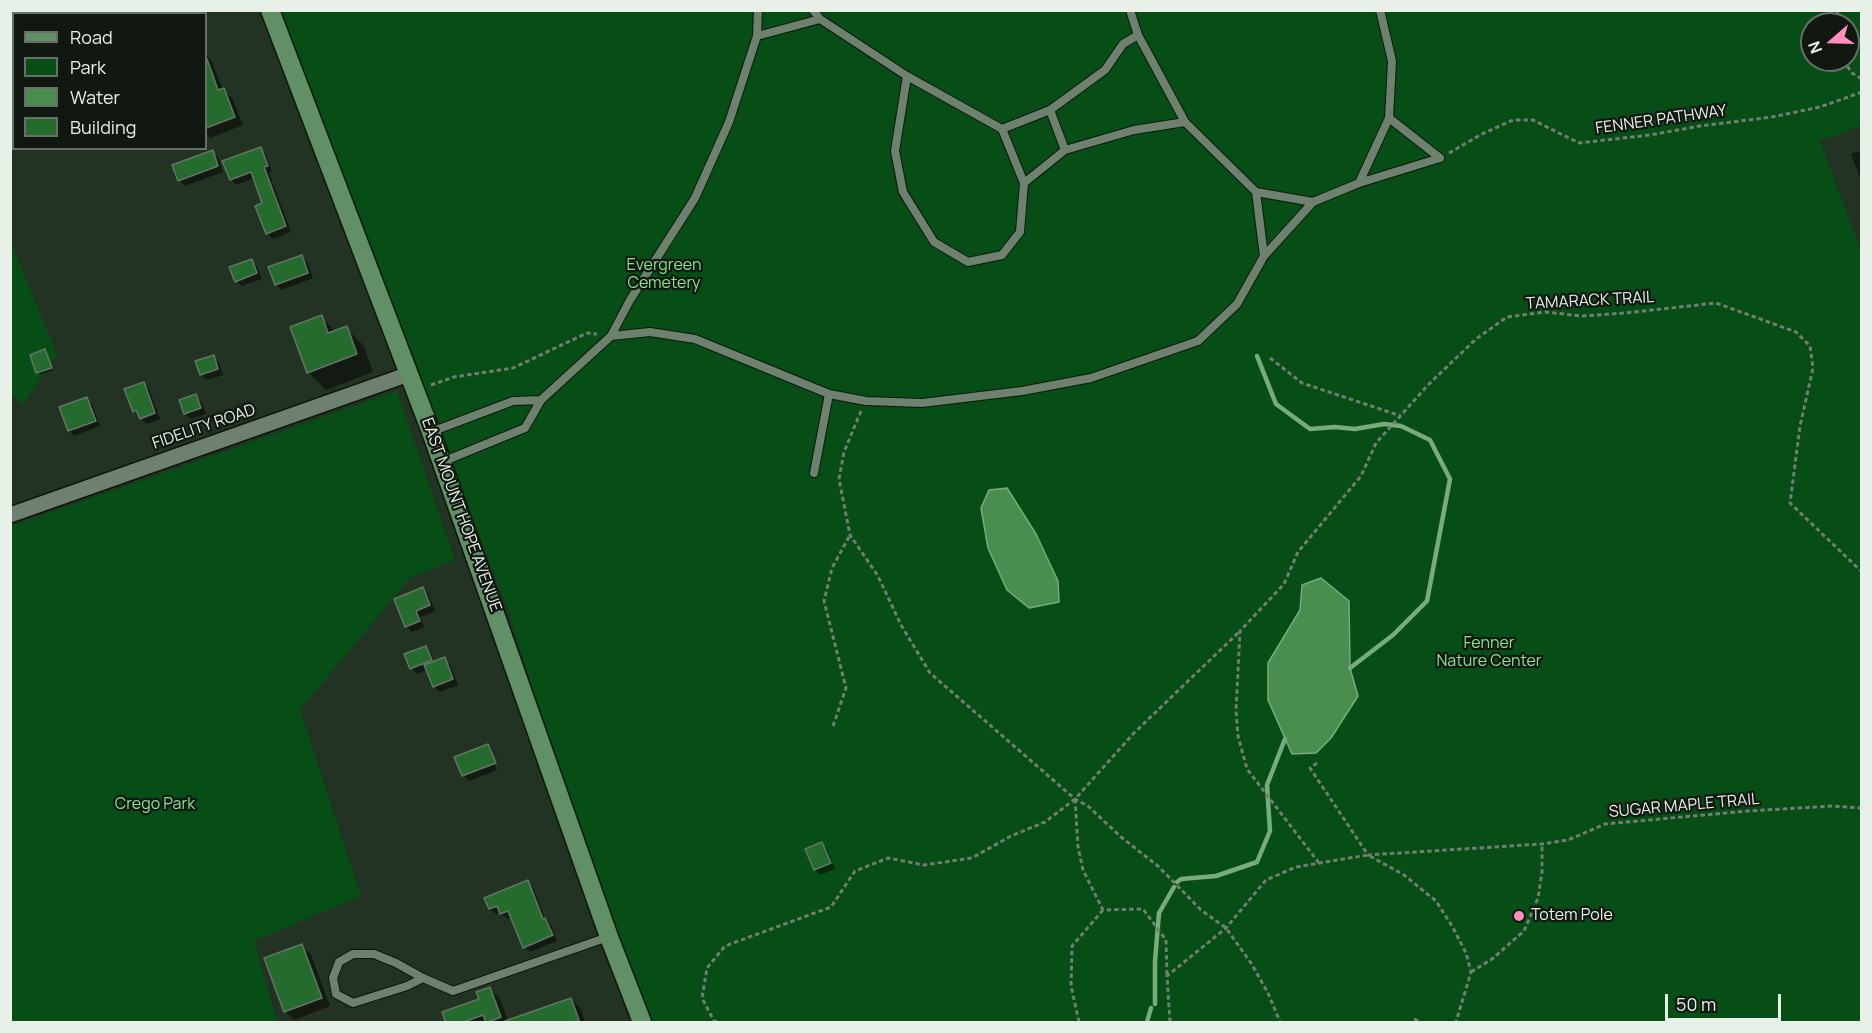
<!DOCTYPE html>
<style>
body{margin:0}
#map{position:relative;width:1872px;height:1033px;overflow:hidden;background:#223223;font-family:Manrope,sans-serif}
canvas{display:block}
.frame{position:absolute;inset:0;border:12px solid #e7f1e7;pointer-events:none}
.legend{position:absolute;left:12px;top:12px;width:195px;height:138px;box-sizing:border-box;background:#111811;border:2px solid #676f67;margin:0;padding:8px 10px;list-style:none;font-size:18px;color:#e7f1e7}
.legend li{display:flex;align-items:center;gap:12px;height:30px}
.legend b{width:30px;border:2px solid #676f67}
.north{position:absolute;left:1800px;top:12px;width:60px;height:60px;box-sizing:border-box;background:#111811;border:2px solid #676f67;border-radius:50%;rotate:250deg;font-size:16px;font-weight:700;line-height:24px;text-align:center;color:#e7f1e7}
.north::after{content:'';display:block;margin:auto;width:21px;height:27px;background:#ff8ebb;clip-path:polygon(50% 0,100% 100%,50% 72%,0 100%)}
.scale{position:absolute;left:1665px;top:994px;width:116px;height:27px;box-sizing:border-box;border:3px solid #e7f1e7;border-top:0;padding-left:8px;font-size:18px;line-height:21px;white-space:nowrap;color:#e7f1e7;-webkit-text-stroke:4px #111811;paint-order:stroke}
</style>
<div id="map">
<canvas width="1872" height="1033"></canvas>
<div class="frame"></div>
<ul class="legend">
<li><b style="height:8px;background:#629066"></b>Road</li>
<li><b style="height:16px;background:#074d16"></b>Park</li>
<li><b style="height:16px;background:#498d4f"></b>Water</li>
<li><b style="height:16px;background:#256b2e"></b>Building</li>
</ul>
<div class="north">N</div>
<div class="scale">50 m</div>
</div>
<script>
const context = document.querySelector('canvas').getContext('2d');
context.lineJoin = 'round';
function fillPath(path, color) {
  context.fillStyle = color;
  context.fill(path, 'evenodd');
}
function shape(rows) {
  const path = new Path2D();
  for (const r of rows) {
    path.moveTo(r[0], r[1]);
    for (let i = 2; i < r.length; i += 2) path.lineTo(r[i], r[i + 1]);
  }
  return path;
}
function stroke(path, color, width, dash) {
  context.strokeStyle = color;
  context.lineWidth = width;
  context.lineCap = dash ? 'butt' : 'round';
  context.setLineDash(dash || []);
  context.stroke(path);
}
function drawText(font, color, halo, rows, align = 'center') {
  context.font = font + ' Manrope,sans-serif';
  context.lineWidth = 4.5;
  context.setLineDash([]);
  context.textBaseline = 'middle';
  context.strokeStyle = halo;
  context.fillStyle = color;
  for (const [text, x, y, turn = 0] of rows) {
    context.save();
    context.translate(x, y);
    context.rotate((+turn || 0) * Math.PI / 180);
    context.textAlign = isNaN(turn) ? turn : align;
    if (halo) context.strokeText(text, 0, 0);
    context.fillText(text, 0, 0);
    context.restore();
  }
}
const green = shape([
 [190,10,191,12,187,14,14,14,14,78,11,80,11,11],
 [276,11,1861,11,1861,126,1820,141,1861,251,1861,1022,642,1022,609,937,509,613],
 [1812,24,1848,24,1848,60,1812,60],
 [10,239,57,355,22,405,11,393],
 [397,391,455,560,410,578,300,710,361,896,254,941,277,1022,11,1022,11,526]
]);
const water = shape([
 [1007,488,1036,534,1058,581,1059,602,1029,608,1007,590,988,548,981,508,989,490,1007,488],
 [1321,578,1349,601,1350,668,1358,696,1331,738,1316,753,1292,754,1268,700,1268,663,1300,610,1302,585,1321,578]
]);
const shadow = shape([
 [206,55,212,62,223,90,232,98,243,125,210,138,206,133],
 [260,148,266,154,272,172,269,173,291,232,273,239,267,233,264,204,254,178,236,185,231,179],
 [1862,150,1862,183,1851,154],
 [212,152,218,157,223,172,185,186,179,180],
 [301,257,307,262,313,278,281,290,276,284],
 [251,260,257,266,262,279,242,286,236,281],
 [321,317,336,332,346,328,364,346,373,372,326,390,308,372],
 [44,351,53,370,40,375,32,356],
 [213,357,219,362,223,375,207,380,201,374],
 [143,383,149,389,160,419,147,424,134,411],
 [195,396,201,401,206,414,191,419,185,414],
 [87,399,92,404,100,426,74,436,69,430],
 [423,589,428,594,435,611,420,617,424,627,412,632,406,626],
 [426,647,431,653,435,663,445,659,450,665,458,685,440,692,434,686,428,669,417,674,411,668],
 [488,745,494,751,501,768,493,750,489,750,497,770,469,781,463,775],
 [822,844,827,849,835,869,820,875,815,869],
 [527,882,533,887,546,921,551,925,557,941,530,952,525,947,511,917,507,919,500,912,496,914,490,909,486,898],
 [302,946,311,955,330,1006,294,1020,285,1011],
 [490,989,500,999,508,1021,571,999,581,1009,585,1022,447,1022,481,1000]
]);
const stream = shape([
 [1257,356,1276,404,1310,429,1335,427,1355,429,1384,424,1401,426,1430,440,1450,479,1427,601,1393,635,1350,668],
 [1177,882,1181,879,1216,876,1257,862,1270,831,1267,785,1285,739],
 [1155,1004,1155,961,1159,913,1174,887],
 [1147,1022,1151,1008]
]);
const building = shape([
 [207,59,218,90,224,88,235,117,206,128,206,60,207,59],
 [261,147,268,166,264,167,286,226,266,234,255,206,262,203,251,172,230,180,222,161,261,147],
 [213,150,218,166,178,181,172,165,213,150],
 [302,255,308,273,275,285,268,267,302,255],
 [252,259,257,273,235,282,229,267,252,259],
 [322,315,328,333,347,326,357,354,307,373,290,327,322,315],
 [45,349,52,368,36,373,30,355,45,349],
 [214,355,218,369,200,375,195,361,214,355],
 [144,382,155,413,140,419,136,410,133,412,124,389,144,382],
 [196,394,201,408,184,414,179,400,196,394],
 [87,397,96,421,68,431,59,407,87,397],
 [423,587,430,605,416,611,420,621,405,627,394,599,423,587],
 [426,646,432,660,410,669,404,654,426,646],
 [445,657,453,679,433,687,424,665,445,657],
 [488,744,496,763,462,776,454,757,488,744],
 [822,842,831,863,814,870,805,849,822,842],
 [528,880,543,919,545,918,553,935,523,948,508,911,500,914,497,906,489,909,484,898,528,880],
 [302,944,322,998,284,1012,264,958,302,944],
 [490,987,501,1017,486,1023,483,1015,461,1023,446,1023,442,1012,479,999,476,992,490,987],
 [571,998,579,1020,572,1023,506,1023,505,1021,571,998]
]);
const path = shape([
 [1836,24,1838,10],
 [1843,60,1852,73,1862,79],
 [1449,153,1482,134,1513,120,1533,120,1579,143,1650,135,1700,126,1772,117,1820,107,1862,92],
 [1270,358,1302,383,1401,416],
 [431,385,454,377,513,368,587,333,597,334],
 [861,411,844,452,839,479,850,535,878,576,901,625,930,673,1075,799,1088,806,1121,837,1158,866,1201,910,1226,928,1251,963,1268,993,1280,1022],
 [833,726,846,688,824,601,832,568,850,535],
 [1317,763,1310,768,1368,855,1542,844,1568,840,1605,824,1748,811,1833,806,1862,808],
 [1075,799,1078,847,1083,870,1103,910,1143,909,1166,940,1167,975],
 [1319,863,1247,769,1238,736,1236,711,1240,631,1284,584,1298,552,1361,476,1376,443,1429,384,1476,339,1507,317,1545,312,1582,316,1625,313,1716,303,1796,332,1810,346,1813,368,1800,426,1790,503,1862,572],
 [1471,972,1492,959,1524,931,1538,898,1542,872,1542,844],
 [1414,1019,1421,1022],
 [717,1022,714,1021,702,998,707,968,725,946,831,907,855,871,888,858,924,865,972,858,1011,836,1045,822,1075,799,1133,734,1239,632],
 [1079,1022,1071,986,1072,946,1103,910],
 [1170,1022,1167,976,1226,928,1266,880,1296,867,1368,855,1404,875,1436,901,1452,926,1466,953,1471,972,1456,1022]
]);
const lane = shape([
 [813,10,820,19,907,76,1002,129,1024,183,1020,232,1002,255,968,262,934,242,903,192,895,151,907,76],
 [1130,10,1138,35,1185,122,1256,192,1264,256],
 [757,36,820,19],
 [1050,110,1065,150],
 [1389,118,1440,158],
 [1002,129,1050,110,1105,70,1123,44,1138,35],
 [1024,183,1065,150,1134,130,1185,122],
 [1359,183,1389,118,1392,61,1380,10],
 [1256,192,1313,202],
 [611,336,630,300,695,198,729,122,757,36,758,10],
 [431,432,513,401,541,400],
 [442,462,525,428,541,400,611,336,650,332,695,339,829,394,866,401,922,403,1022,391,1091,378,1198,341,1237,304,1264,256,1313,202,1359,183,1440,158],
 [814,473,829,394],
 [423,978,407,986,353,1003,336,994,333,978,339,962,353,954,374,954,396,963,423,978,453,991,608,937]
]);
const street = shape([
 [111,14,120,10],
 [10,47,14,46],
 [10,515,409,374]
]);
const secondary = shape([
 [270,10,431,432,609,937,642,1022]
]);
const markers = [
 [1519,916,6,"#ff8ebb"]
];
const streetNames = [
 ["FENNER PATHWAY",1661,120,-8],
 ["TAMARACK TRAIL",1590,301,-3],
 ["FIDELITY ROAD",204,427,-19],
 ["EAST MOUNT HOPE AVENUE",461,515,70],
 ["SUGAR MAPLE TRAIL",1684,806,-5]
];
const parkNames = [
 ["Evergreen",664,266],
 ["Cemetery",664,284],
 ["Fenner",1489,644],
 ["Nature Center",1489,662],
 ["Crego Park",155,805]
];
const poiNames = [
 ["Totem Pole",1531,916]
];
fillPath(green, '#074d16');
fillPath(water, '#498d4f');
stroke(water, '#78ab7d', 1.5);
fillPath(shadow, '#0007');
stroke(stream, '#78ab7d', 4.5);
fillPath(building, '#256b2e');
stroke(building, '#637564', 1.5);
stroke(lane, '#0b190c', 10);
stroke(street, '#0b190c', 18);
stroke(secondary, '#0b190c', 21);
stroke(path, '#717e71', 3, [4.5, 3]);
stroke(lane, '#6e806e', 8);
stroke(street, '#6e806e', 15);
stroke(secondary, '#629066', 18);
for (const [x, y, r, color] of markers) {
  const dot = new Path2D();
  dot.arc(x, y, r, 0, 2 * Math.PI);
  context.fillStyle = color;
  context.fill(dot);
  stroke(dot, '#111811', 2);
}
drawText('16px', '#e7f1e7', '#111811', streetNames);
drawText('16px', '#89e48f', '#111811', parkNames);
drawText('16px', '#e7f1e7', '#111811', poiNames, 'left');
</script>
